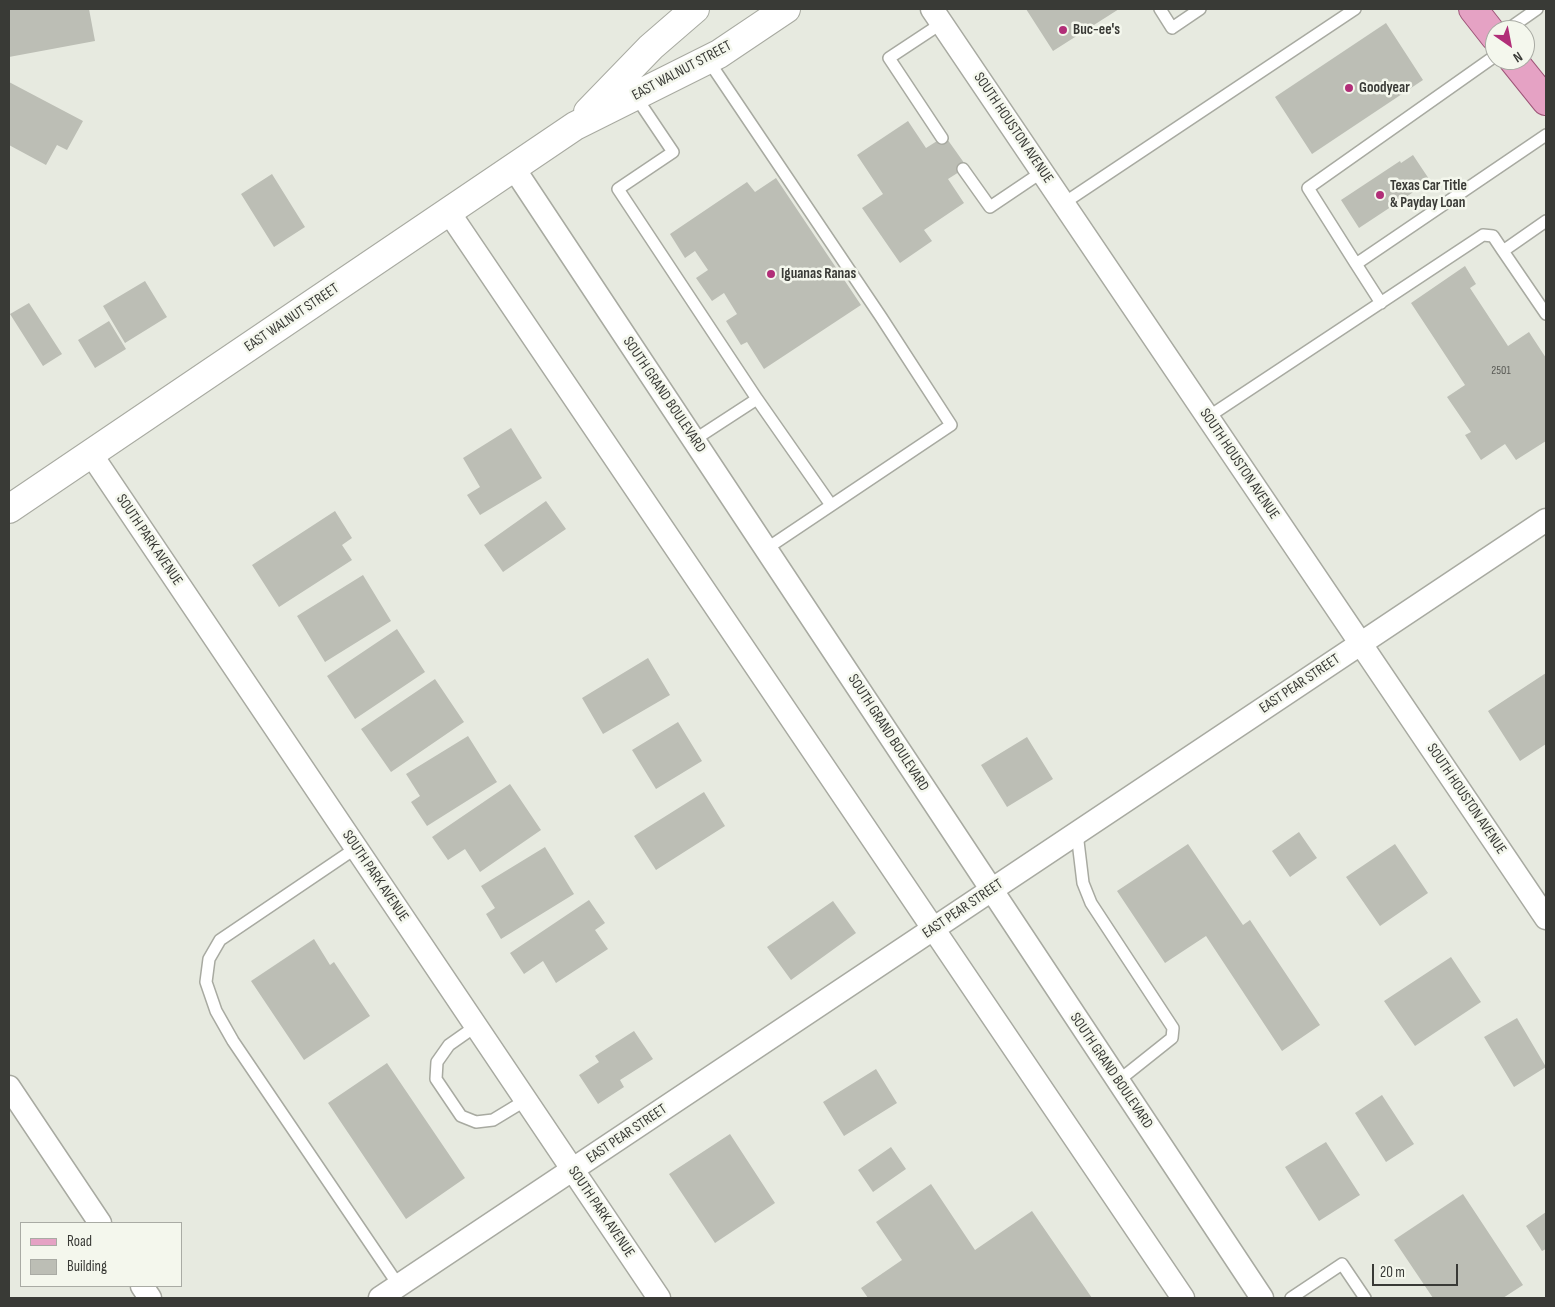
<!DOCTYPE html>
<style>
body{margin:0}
#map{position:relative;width:1555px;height:1307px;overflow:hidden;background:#e7eae0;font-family:"Sofia Sans Condensed",sans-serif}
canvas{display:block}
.frame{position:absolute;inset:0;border:10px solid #393a36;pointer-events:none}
.legend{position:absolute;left:20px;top:1222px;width:162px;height:65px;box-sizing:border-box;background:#f4f7ed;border:1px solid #a9aba4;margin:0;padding:6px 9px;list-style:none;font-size:15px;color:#393a36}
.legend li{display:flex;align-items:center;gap:10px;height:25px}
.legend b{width:25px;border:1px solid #a9aba4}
.north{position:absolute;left:1485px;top:20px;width:50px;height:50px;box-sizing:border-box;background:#f4f7ed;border:1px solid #a9aba4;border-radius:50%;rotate:147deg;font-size:14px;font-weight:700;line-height:20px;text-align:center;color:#393a36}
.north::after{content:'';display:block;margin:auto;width:18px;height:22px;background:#b12e78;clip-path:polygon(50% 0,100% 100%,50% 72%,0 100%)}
.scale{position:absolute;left:1372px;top:1264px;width:86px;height:22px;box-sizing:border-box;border:2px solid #393a36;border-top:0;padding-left:6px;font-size:15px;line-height:18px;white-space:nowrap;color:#393a36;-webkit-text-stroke:4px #f4f7ed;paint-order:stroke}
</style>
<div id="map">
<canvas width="1555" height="1307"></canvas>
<div class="frame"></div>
<ul class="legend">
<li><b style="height:6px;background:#e5a2c4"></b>Road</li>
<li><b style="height:14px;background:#bcbeb5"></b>Building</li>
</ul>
<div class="north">N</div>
<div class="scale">20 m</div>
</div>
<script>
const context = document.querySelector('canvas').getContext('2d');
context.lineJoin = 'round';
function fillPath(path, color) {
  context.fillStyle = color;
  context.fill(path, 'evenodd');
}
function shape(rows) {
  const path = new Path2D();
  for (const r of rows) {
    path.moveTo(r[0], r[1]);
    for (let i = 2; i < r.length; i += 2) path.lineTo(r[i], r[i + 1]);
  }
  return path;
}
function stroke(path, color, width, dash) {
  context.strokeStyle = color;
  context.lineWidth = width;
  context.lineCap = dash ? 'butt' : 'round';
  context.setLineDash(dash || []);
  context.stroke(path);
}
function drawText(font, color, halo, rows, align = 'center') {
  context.font = font + ' "Sofia Sans Condensed",sans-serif';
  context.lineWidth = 5;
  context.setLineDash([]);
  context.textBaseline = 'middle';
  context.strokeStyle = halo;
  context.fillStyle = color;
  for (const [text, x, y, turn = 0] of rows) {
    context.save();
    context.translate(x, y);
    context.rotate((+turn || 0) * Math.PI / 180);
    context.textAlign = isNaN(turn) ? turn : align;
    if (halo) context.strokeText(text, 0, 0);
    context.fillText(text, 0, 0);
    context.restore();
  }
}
const building = shape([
 [9,9,89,9,95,41,9,57],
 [1026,9,1119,9,1053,51],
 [1386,23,1423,80,1312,154,1275,97],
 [9,82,83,121,67,150,57,145,46,165,9,145],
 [908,121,926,148,945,136,967,167,948,179,964,203,924,230,932,241,900,263,862,208,883,194,857,155],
 [1413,155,1429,179,1417,187,1418,189,1359,228,1341,200,1400,161,1401,163],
 [272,174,305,227,274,247,241,194],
 [776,178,861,305,764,369,747,342,741,345,726,321,737,314,724,293,712,301,696,278,708,270,695,251,685,258,670,234,747,182,755,192],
 [1465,266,1476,284,1470,288,1508,346,1529,332,1546,358,1546,441,1516,460,1505,444,1481,460,1465,435,1471,432,1447,397,1465,385,1411,303],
 [145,281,167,317,125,343,103,306],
 [29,303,62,354,43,366,10,314],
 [109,321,126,349,95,368,78,340],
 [511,428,542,478,480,515,467,495,480,487,463,458],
 [546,501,566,529,503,572,484,545],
 [335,511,352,538,342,545,352,560,279,607,252,565],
 [363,575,391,621,325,662,297,616],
 [397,629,425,672,355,719,327,676],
 [648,658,670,695,603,734,582,698],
 [1546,673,1546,744,1520,761,1488,711],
 [435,679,464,722,391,772,361,729],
 [678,722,702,761,656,789,632,750],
 [468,736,497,782,427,826,411,802,420,796,406,774],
 [1027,737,1053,779,1007,807,981,765],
 [510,784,541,830,480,872,465,849,448,860,432,837],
 [704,792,725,826,656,870,634,836],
 [1299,832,1317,858,1290,877,1272,851],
 [1188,844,1243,925,1250,920,1320,1025,1282,1051,1206,936,1165,963,1117,891],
 [1395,844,1428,893,1380,926,1346,877],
 [545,847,574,894,501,939,486,914,495,908,481,886],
 [589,900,605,923,595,930,608,949,556,983,543,961,524,974,510,953],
 [833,901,856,933,791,980,767,947],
 [314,939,330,965,334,962,370,1016,304,1060,251,981],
 [1451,957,1481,1002,1415,1046,1384,1001],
 [1517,1018,1546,1067,1514,1087,1484,1037],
 [634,1031,653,1059,620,1080,624,1087,598,1104,579,1075,599,1062,595,1056],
 [387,1063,465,1178,406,1219,328,1103],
 [876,1069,897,1103,844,1136,823,1102],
 [1382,1095,1414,1144,1386,1162,1355,1113],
 [730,1134,775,1203,715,1243,669,1174],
 [1326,1142,1360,1195,1319,1221,1285,1167],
 [891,1147,906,1169,873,1192,858,1170],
 [931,1184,975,1250,1032,1211,1092,1298,868,1298,861,1288,902,1260,876,1222],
 [1463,1194,1523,1285,1503,1298,1433,1298,1394,1240],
 [1546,1212,1546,1249,1542,1251,1526,1226]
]);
const service = shape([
 [1160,9,1172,28,1200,9],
 [942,23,889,58,942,138],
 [1507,30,1537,9],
 [1495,56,1308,188,1356,264,1546,135],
 [708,60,881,317,951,425,766,549],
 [634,94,673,152,618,189,757,399,831,505],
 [963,169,990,207,1042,172],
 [1064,203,1355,9],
 [1503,251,1546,314],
 [1356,264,1381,303],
 [1208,417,1483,235,1493,236,1503,251,1546,221],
 [694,440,757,399],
 [1077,833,1083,883,1091,903,1173,1028,1172,1038,1118,1081],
 [356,848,220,940,209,959,206,982,216,1011,233,1041,399,1286],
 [476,1026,449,1045,437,1062,436,1079,461,1116,476,1122,493,1120,526,1100],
 [1291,1298,1342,1264,1365,1298]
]);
const minor = shape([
 [932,9,1546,918],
 [513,167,1262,1298],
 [448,211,1183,1298],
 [91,454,659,1298],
 [9,1087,100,1223],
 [142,1286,150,1298],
 [380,1298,1546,520]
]);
const tertiary = shape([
 [588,112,651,47,695,9],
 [9,509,575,126,719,54,786,9]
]);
const primary = shape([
 [1473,9,1495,37],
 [1513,60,1546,101]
]);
const markers = [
 [1063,30,5,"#b12e78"],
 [1349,88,5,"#b12e78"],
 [1380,195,5,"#b12e78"],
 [771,274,5,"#b12e78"]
];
const numberNames = [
 ["2501",1501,371]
];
const poiNames = [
 ["Buc-ee's",1073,30],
 ["Goodyear",1359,88],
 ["Texas Car Title",1390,186],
 ["& Payday Loan",1390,203],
 ["Iguanas Ranas",781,274]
];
const streetNames = [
 ["EAST WALNUT STREET",682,71,-28],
 ["SOUTH HOUSTON AVENUE",1013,128,56],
 ["EAST WALNUT STREET",292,318,-34],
 ["SOUTH GRAND BOULEVARD",664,395,56],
 ["SOUTH HOUSTON AVENUE",1239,464,56],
 ["SOUTH PARK AVENUE",149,540,56],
 ["EAST PEAR STREET",1300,684,-34],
 ["SOUTH GRAND BOULEVARD",888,733,57],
 ["SOUTH HOUSTON AVENUE",1466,799,56],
 ["SOUTH PARK AVENUE",375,876,56],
 ["EAST PEAR STREET",963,909,-34],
 ["SOUTH GRAND BOULEVARD",1111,1071,56],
 ["EAST PEAR STREET",627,1134,-34],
 ["SOUTH PARK AVENUE",601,1212,56]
];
fillPath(building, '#bcbeb5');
stroke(service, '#a8aaa1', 14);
stroke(minor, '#a8aaa1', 25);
stroke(tertiary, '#a8aaa1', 30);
stroke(primary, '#9e5578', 30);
stroke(service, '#fff', 11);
stroke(minor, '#fff', 22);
stroke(tertiary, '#fff', 28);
stroke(primary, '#e5a2c4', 28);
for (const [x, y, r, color] of markers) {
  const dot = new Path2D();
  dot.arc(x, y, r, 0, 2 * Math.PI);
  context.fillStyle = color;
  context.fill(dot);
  stroke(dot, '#f4f7ed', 2);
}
drawText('12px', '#5a5b56', null, numberNames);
drawText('bold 15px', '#393a36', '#f4f7ed', poiNames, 'left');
drawText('15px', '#393a36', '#f4f7ed', streetNames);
</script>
